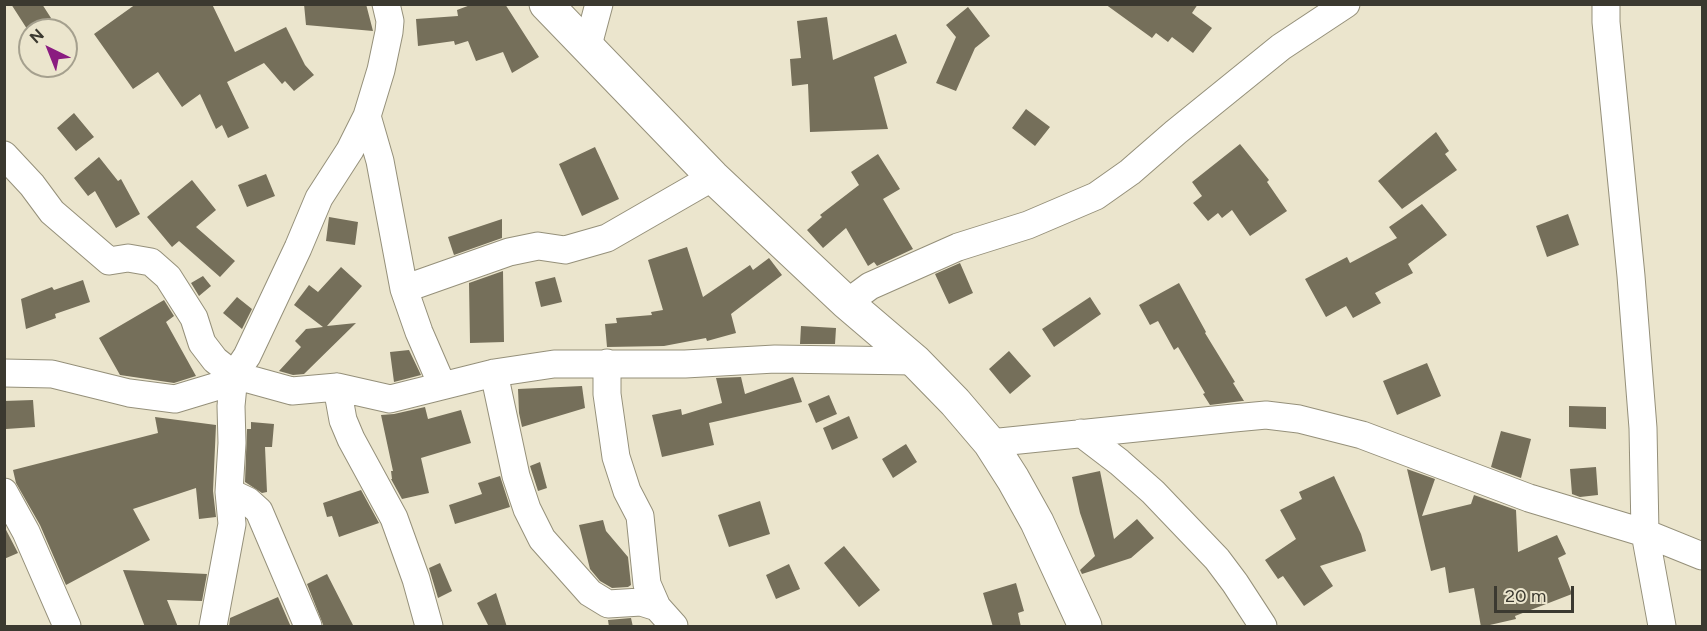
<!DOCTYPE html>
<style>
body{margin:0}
#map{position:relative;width:1707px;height:631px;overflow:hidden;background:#ebe5cd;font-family:Figtree,sans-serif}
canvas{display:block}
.frame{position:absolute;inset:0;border:6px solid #3b3930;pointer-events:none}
.north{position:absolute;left:18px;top:18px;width:60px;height:60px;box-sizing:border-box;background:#ebe5cd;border:2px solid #a5a08e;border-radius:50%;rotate:317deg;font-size:16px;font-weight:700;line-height:24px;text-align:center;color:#3b3930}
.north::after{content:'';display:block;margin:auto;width:21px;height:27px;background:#8a1c80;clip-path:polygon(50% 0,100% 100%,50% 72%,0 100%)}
.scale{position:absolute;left:1494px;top:586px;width:80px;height:27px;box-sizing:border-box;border:3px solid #3b3930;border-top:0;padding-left:8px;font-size:18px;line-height:21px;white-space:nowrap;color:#3b3930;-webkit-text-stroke:4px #ebe5cd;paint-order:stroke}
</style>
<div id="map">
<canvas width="1707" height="631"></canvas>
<div class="frame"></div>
<div class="north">N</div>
<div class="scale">20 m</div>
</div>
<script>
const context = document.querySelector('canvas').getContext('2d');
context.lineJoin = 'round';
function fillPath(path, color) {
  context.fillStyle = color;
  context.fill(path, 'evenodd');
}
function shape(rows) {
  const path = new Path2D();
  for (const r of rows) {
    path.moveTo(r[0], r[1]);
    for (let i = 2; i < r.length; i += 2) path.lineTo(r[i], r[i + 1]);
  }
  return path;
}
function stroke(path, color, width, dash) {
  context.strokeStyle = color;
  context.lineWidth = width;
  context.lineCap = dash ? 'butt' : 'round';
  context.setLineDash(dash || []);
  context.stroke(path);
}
const building = shape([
 [11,4,42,4,51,18,29,32],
 [136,4,212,4,235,52,286,27,305,65,314,75,294,91,285,81,282,84,264,63,227,82,249,128,228,138,222,125,216,129,200,94,182,107,158,72,133,89,94,34],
 [304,4,366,4,373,31,306,25],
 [473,4,505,4,539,57,512,73,503,52,476,61,468,41,455,45,454,41,418,46,416,19,458,16,457,10],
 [1105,4,1198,4,1192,13,1212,28,1193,53,1172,37,1168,42,1156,33,1152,38],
 [968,7,990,36,975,48,956,91,936,83,956,37,946,25],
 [827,17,833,60,896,34,907,63,874,77,888,129,810,132,808,84,792,86,790,59,801,58,797,21],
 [1026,109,1050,127,1035,146,1012,128],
 [74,113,94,137,76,151,57,128],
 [1436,132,1449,151,1445,154,1457,170,1402,209,1378,181],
 [1240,144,1269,180,1267,182,1287,211,1250,236,1232,210,1222,218,1218,213,1208,221,1193,203,1202,196,1192,182],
 [595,147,619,199,582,216,559,164],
 [878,154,900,189,883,199,913,249,877,266,874,262,868,266,846,228,823,248,807,230,822,217,820,215,859,185,851,172],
 [99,157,118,181,121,179,140,214,116,228,95,191,88,196,74,178],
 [266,174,275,196,247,207,238,185],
 [192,180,216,210,196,227,235,261,220,277,179,241,172,247,147,217],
 [1422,204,1447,235,1408,264,1413,273,1375,293,1381,303,1353,318,1346,306,1326,317,1305,279,1347,257,1350,263,1397,238,1389,227],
 [1568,214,1579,245,1547,257,1536,226],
 [329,217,358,222,355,245,326,241],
 [502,219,502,238,454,255,448,237],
 [687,247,703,297,750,265,753,270,769,258,782,275,731,314,736,333,707,341,706,338,664,346,607,347,605,324,617,323,616,318,652,315,651,312,663,310,648,260],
 [960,263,973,293,949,304,935,274],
 [341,267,362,286,327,326,356,323,304,374,293,375,279,371,301,347,295,341,306,329,323,327,294,305,309,285,318,292],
 [503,271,504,342,470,343,469,283],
 [203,276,211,286,199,296,191,283],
 [555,277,562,302,541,307,535,282],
 [83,280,90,302,55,314,56,318,26,329,21,299,52,287,54,290],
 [1179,283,1206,332,1205,333,1235,382,1233,383,1244,401,1242,401,1210,405,1203,394,1205,393,1178,347,1174,350,1158,321,1150,325,1139,305],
 [237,297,252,309,242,329,223,313],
 [1090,297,1101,314,1054,347,1042,329],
 [164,300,174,316,166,322,196,376,174,383,120,375,99,338],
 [801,326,836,328,835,344,800,344],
 [409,350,421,375,394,382,390,352],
 [1009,351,1031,376,1010,394,989,369],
 [1427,363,1441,396,1397,415,1383,381],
 [741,377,745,394,793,377,802,402,709,423,714,445,662,457,652,415,681,409,682,415,722,403,716,378],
 [582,386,585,408,522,427,519,413,518,389],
 [829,395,837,414,816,423,808,404],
 [33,400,35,427,6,429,4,401],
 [1569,406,1606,407,1606,429,1569,427],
 [425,407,428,419,461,410,471,443,421,458,429,493,402,499,391,479,392,479,391,471,393,471,381,415,394,414],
 [849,416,858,438,832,450,823,428],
 [155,417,216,425,213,491,216,517,199,519,196,488,133,509,150,540,66,585,40,525,16,483,13,470,158,433],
 [251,422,274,424,272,447,265,447,267,492,262,493,245,482,247,429,251,429],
 [1501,431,1531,439,1521,478,1491,467],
 [906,444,917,462,893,478,882,459],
 [540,462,547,488,538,491,530,466],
 [1596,467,1598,495,1580,497,1572,494,1570,469],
 [1407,469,1435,479,1422,516,1471,504,1474,495,1516,510,1518,552,1557,535,1566,554,1558,558,1572,594,1515,616,1516,619,1481,627,1474,588,1449,593,1445,567,1431,571],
 [1100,471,1114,539,1137,519,1154,538,1131,558,1082,574,1080,570,1095,556,1080,513,1072,477],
 [500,476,510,507,455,524,449,505,482,494,478,483],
 [1334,476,1361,534,1366,551,1320,566,1333,586,1304,606,1283,576,1278,579,1265,560,1296,539,1280,510,1302,499,1299,492],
 [361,490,379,523,339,537,332,516,327,517,323,503],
 [760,501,770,534,729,547,718,515],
 [603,520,606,531,628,557,631,585,628,587,612,588,600,581,590,569,579,525],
 [4,526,18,553,4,559],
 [844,546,880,590,859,607,824,563],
 [440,563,452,591,438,598,429,568],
 [789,564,800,589,776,599,766,575],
 [123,570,207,574,202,601,167,600,178,627,145,627],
 [327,574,354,627,324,627,307,584],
 [1016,583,1024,611,1018,613,1021,627,993,627,983,593],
 [496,593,507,627,489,627,477,603],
 [278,597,291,627,229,627,230,618],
 [631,618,633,627,609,627,608,620]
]);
const street = shape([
 [1606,4,1606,22,1631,276,1643,428,1645,533,1662,626],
 [587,49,599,4],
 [367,116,380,161,404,289,419,332,442,385],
 [4,155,32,185,52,212,109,261,128,258,151,262,168,277,194,318,202,343,215,360,234,375,292,391,337,387,390,399,494,373,554,364,685,364,775,359,915,361],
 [404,289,509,252,538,246,565,250,607,238,713,177],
 [847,303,870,286,958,247,1028,225,1096,196,1130,172,1176,132,1281,47,1346,4],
 [607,363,607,394,616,457,627,491,640,516,647,584,657,607,674,626],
 [4,373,52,374,129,393,175,399,218,386,234,375,247,356,298,248,319,198,350,150,367,116,381,70,389,32,390,21,386,4],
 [494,373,516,476,527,509,542,539,590,593,608,604,641,602,657,607],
 [337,387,343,420,351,439,394,518,416,579,429,626],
 [1081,433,1119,462,1153,492,1217,559,1235,583,1263,626],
 [990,443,1234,418,1266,415,1299,419,1362,435,1529,498,1645,533,1702,556],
 [4,492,26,532,67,626],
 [229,492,248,501,259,511,308,626],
 [213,626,232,524,229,492,232,443,231,406,234,375]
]);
const secondary = shape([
 [546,4,713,177,847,303,915,361,955,402,990,443,1013,479,1037,522,1085,626]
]);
fillPath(building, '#756f5a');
stroke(street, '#95907a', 29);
stroke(secondary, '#95907a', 35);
stroke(street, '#fff', 27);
stroke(secondary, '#fff', 33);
</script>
